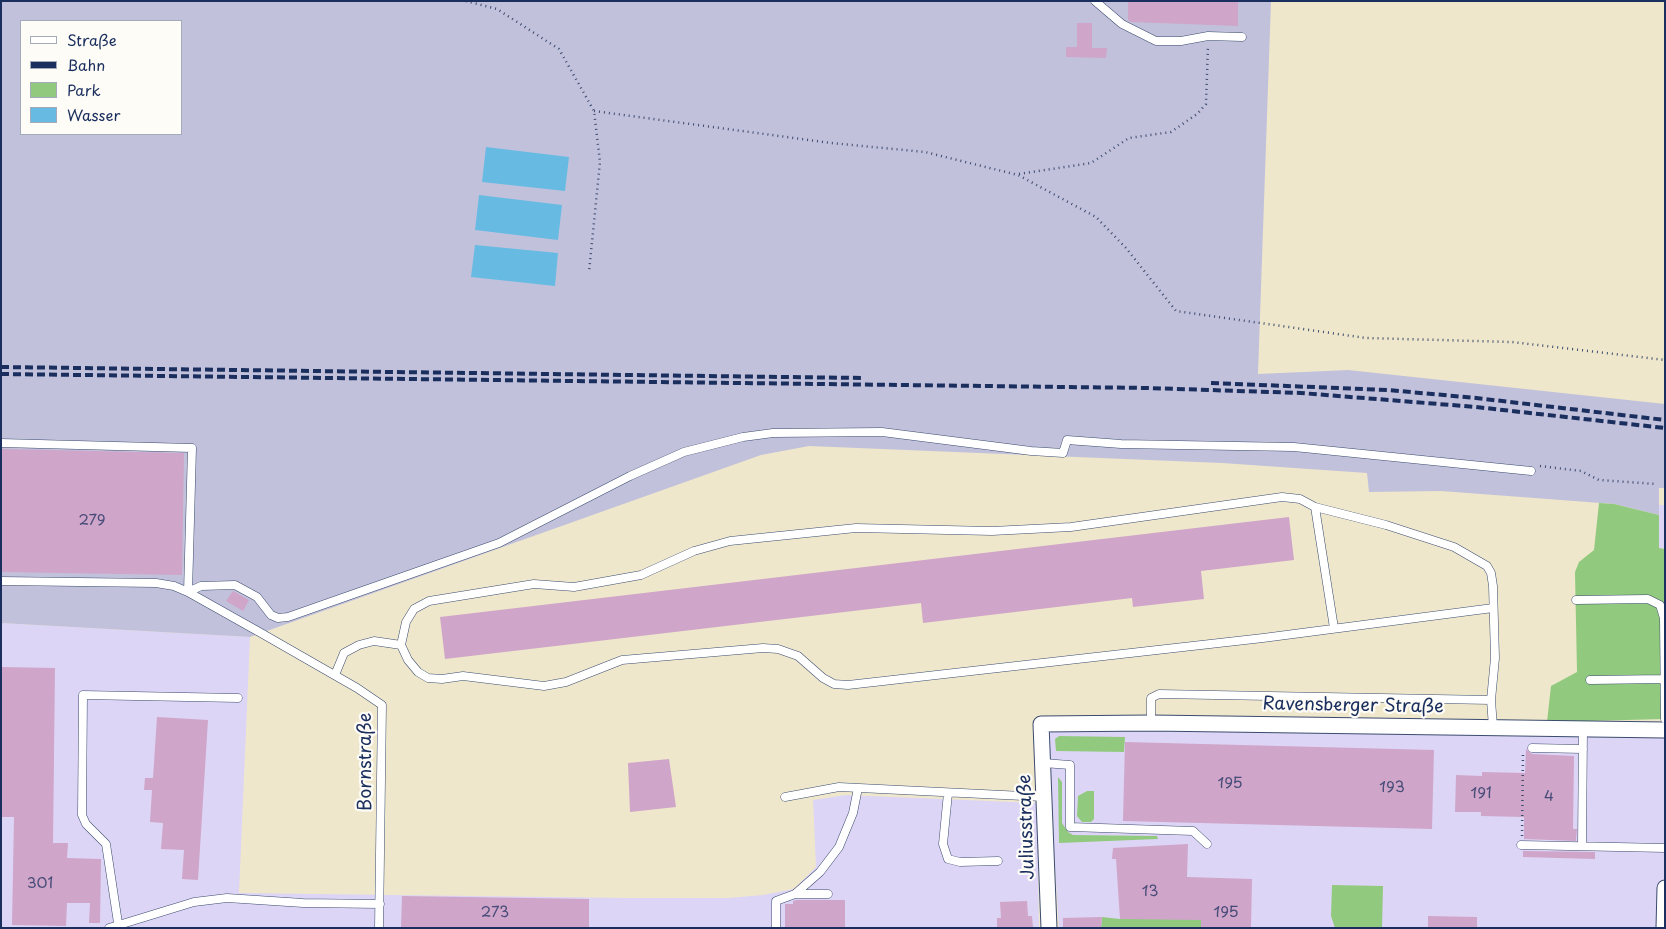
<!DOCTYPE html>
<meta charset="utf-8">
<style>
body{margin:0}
#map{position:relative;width:1666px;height:929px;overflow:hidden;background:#efe7cb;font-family:"Playpen Sans",sans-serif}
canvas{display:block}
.frame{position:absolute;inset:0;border:2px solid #1b2f5e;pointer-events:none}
.legend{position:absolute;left:20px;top:20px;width:162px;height:115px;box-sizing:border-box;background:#fdfcf7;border:1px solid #a3aaba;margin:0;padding:6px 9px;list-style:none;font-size:15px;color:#1b2f5e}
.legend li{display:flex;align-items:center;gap:10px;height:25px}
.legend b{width:25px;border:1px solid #a3aaba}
</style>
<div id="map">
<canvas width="1666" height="929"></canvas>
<div class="frame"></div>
<ul class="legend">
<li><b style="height:6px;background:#fff"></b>Straße</li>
<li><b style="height:6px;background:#1b2f5e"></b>Bahn</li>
<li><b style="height:14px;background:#91ca7e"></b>Park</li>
<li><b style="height:14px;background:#67bbe3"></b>Wasser</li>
</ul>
</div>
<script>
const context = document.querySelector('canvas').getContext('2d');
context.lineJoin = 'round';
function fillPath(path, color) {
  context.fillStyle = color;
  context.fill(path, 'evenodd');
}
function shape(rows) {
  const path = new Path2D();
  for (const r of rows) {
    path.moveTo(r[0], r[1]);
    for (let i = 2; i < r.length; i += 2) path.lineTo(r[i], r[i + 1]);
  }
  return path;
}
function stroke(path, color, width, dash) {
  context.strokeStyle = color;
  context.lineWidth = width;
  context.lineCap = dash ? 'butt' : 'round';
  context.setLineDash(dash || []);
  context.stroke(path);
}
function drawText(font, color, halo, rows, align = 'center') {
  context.font = font + ' "Playpen Sans",sans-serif';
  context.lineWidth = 4.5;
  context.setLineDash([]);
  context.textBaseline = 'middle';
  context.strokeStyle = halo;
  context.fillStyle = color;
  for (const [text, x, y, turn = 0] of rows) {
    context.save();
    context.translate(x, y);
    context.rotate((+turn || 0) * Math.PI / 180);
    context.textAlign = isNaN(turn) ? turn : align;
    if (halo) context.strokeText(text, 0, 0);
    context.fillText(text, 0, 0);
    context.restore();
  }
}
const built = shape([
 [1659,505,1665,505,1665,549,1659,548],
 [1,623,250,637,239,893,627,898,728,898,763,895,794,889,816,867,813,800,846,795,1037,803,1039,928,1,928],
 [1048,729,1665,738,1665,928,1059,928,1047,749]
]);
const industrial = shape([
 [1,1,1271,1,1258,374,1348,370,1665,404,1665,488,1659,488,1659,515,1614,504,1441,491,1369,492,1367,473,1222,463,809,446,761,455,250,637,1,623],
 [21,21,181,21,181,134,21,134]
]);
const green = shape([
 [1599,503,1614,504,1659,515,1659,548,1665,549,1665,719,1547,722,1551,686,1577,672,1575,572,1579,562,1594,550],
 [1059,736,1125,737,1124,752,1056,751,1055,739],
 [1058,777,1062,782,1062,823,1068,832,1073,835,1157,836,1158,839,1059,843],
 [1087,791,1094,791,1094,819,1091,822,1082,822,1077,816,1078,796],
 [1332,885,1383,886,1382,928,1335,928,1331,916],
 [1201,899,1201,928,1101,928,1102,917,1120,919]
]);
const water = shape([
 [486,147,569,157,565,191,482,182],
 [479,195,562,205,558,240,475,230],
 [475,245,558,253,555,286,471,277]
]);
const building = shape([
 [1128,1,1238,1,1238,26,1131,22,1128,20],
 [1077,23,1092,23,1092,48,1107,48,1106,58,1066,57,1066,47,1077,47],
 [1,449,184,453,182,575,1,572],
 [1289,517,1294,560,1201,571,1204,599,1133,607,1132,598,923,623,921,603,445,659,440,617],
 [233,591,249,600,243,611,226,601],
 [1,667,55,668,53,843,68,843,67,858,101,859,100,923,89,923,90,903,67,903,66,926,12,925,14,817,1,817],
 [157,717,208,720,198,880,182,879,184,850,161,849,163,823,150,822,152,790,144,790,145,778,153,778],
 [1125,742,1434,750,1432,829,1123,821],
 [1526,749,1532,754,1574,756,1573,829,1577,829,1576,841,1524,839,1524,817,1481,816,1481,812,1455,812,1456,775,1482,776,1482,772,1525,773],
 [669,759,676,807,630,812,628,763],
 [1188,844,1187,877,1252,879,1251,928,1201,928,1201,920,1120,919,1116,859,1112,859,1113,848],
 [1523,851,1595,852,1595,859,1523,857],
 [402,896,589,899,589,928,401,928],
 [796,900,845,900,845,928,785,928,785,904,793,904,793,901],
 [1027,901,1028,916,1032,916,1033,928,997,928,997,918,1001,918,1000,902],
 [1428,916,1477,917,1477,928,1428,928],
 [1102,917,1101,928,1063,928,1063,918]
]);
const path = shape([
 [466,1,497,9,559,49,594,111,600,162,589,272],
 [594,111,831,143,925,152,1018,175,1096,217,1126,248,1176,311,1366,338,1512,342,1665,360],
 [1019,174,1091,163,1129,138,1171,132,1197,114,1206,104,1208,45],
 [1540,466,1581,471,1599,480,1656,484],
 [1522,836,1523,752]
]);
const lane = shape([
 [1095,1,1122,24,1156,41,1181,41,1208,36,1242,37],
 [1,443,192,448,188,592],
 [1315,507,1334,628],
 [1,581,156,583,174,586,188,592,261,633,357,688,382,705,379,928],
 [188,592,201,586,235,585,257,597,271,615,278,618,288,617,499,543,630,476,684,452,743,437,773,433,882,432,1031,451,1063,453,1067,440,1121,444,1294,447,1531,471],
 [1576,600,1648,599,1660,605,1664,618,1665,719],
 [401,645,406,622,414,609,429,601,534,584,574,587,641,575,694,551,730,541,856,528,992,531,1071,527,1282,497,1300,499,1315,507,1386,525,1454,547,1487,566,1491,573,1493,586,1495,658,1491,700],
 [335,675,344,653,359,645,374,641,401,645,408,660,418,672,428,678,442,679,463,676,544,686,566,682,622,660,763,648,778,649,798,656,823,678,834,684,848,685,1263,638,1493,608],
 [1590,680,1664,679],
 [1151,723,1151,698,1159,694,1491,700,1493,727],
 [1532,748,1583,749],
 [1043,763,1070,765,1070,827,1193,831,1207,844],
 [948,793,943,844,948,859,960,862,998,861],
 [785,797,839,787,1044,797],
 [1521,845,1665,848],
 [1582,846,1583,729],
 [795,894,828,894],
 [118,923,106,844,86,824,82,815,83,695,238,698],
 [109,928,194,902,227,898,303,903,380,904],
 [776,928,776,901,795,894,820,872,839,847,853,813,858,788]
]);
const street = shape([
 [1049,928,1041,724,1151,723,1665,730],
 [1664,928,1665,888]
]);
const rail = shape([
 [1,367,864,378],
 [1,374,1148,388,1301,393,1476,407,1665,428],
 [1211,383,1388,390,1476,398,1665,420]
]);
const numberNames = [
 ["279",92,521],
 ["195",1230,784],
 ["193",1392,788],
 ["191",1481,794],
 ["4",1549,797],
 ["301",40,884],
 ["13",1150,892],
 ["273",495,913],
 ["195",1226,913]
];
const streetNames = [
 ["Ravensberger Straße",1353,706,1],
 ["Bornstraße",366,762,-90],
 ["Juliusstraße",1027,827,-92]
];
fillPath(built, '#ddd5f6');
fillPath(industrial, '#c2c1dc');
fillPath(green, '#91ca7e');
fillPath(water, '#67bbe3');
fillPath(building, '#cfa5c9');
stroke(lane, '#3b4b6e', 9);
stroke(street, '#3b4b6e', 17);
stroke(path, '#3b4b6e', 2.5, [1, 4]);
stroke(lane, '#fff', 8);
stroke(street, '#fff', 15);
stroke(rail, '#1b2f5e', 4, [8, 4]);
drawText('15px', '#484c79', null, numberNames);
drawText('18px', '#1b2f5e', '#fdfcf7', streetNames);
</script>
